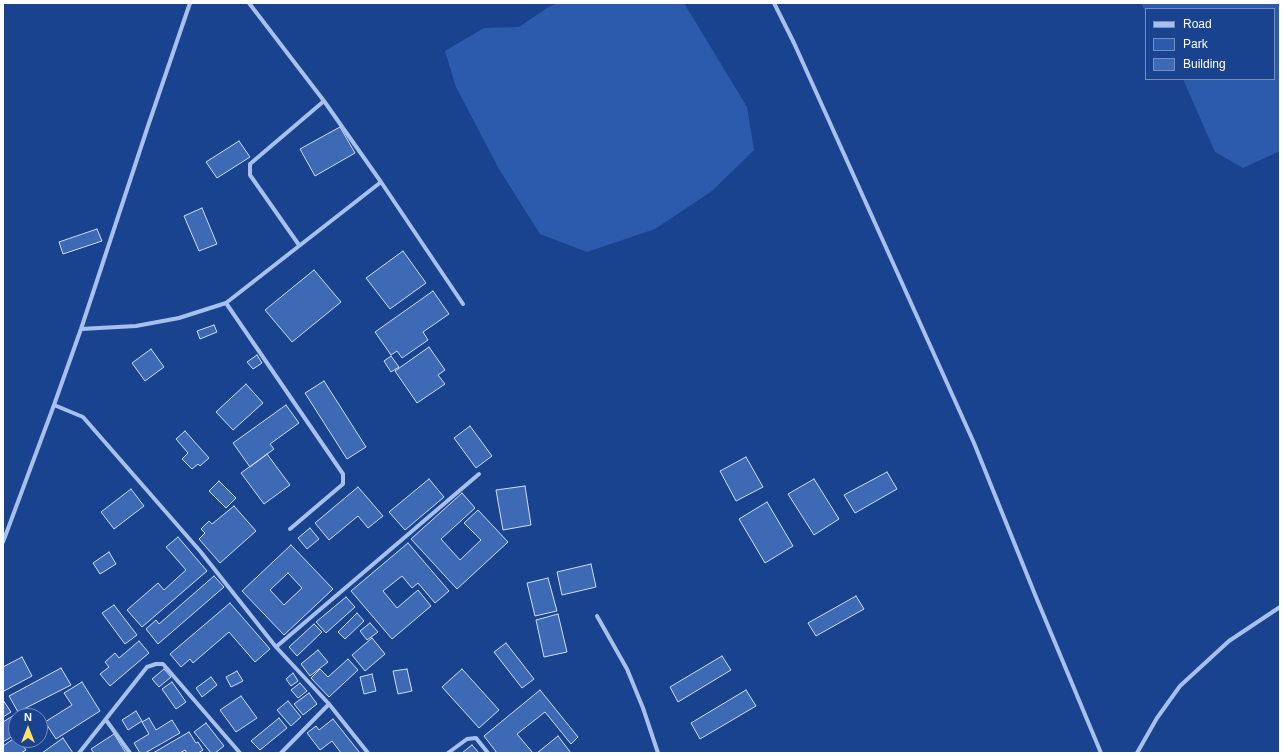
<!DOCTYPE html>
<style>
body{margin:0}
#map{position:relative;width:1283px;height:756px;overflow:hidden;background:#1a438f;font-family:Helvetica,sans-serif}
canvas{display:block}
.frame{position:absolute;inset:0;border:4px solid #fff;pointer-events:none}
.legend{position:absolute;left:1145px;top:8px;width:130px;height:72px;box-sizing:border-box;background:#1a438f;border:1px solid #768ebc;margin:0;padding:5px 7px;list-style:none;font-size:12px;color:#fff}
.legend li{display:flex;align-items:center;gap:8px;height:20px}
.legend b{width:20px;border:1px solid #768ebc}
.north{position:absolute;left:8px;top:708px;width:40px;height:40px;box-sizing:border-box;background:#1a438f;border:1px solid #768ebc;border-radius:50%;rotate:0deg;font-size:11px;font-weight:700;line-height:16px;text-align:center;color:#fff}
.north::after{content:'';display:block;margin:auto;width:14px;height:18px;background:#ffdf64;clip-path:polygon(50% 0,100% 100%,50% 72%,0 100%)}
</style>
<div id="map">
<canvas width="1283" height="756"></canvas>
<div class="frame"></div>
<ul class="legend">
<li><b style="height:5px;background:#a7c1ee"></b>Road</li>
<li><b style="height:11px;background:#2c5bad"></b>Park</li>
<li><b style="height:11px;background:#3e69b5"></b>Building</li>
</ul>
<div class="north">N</div>
</div>
<script>
const context = document.querySelector('canvas').getContext('2d');
context.lineJoin = 'round';
function fillPath(path, color) {
  context.fillStyle = color;
  context.fill(path, 'evenodd');
}
function shape(rows) {
  const path = new Path2D();
  for (const r of rows) {
    path.moveTo(r[0], r[1]);
    for (let i = 2; i < r.length; i += 2) path.lineTo(r[i], r[i + 1]);
  }
  return path;
}
function stroke(path, color, width, dash) {
  context.strokeStyle = color;
  context.lineWidth = width;
  context.lineCap = dash ? 'butt' : 'round';
  context.setLineDash(dash || []);
  context.stroke(path);
}
const green = shape([
 [557,3,684,3,747,107,754,150,712,191,655,229,587,252,540,234,499,169,456,87,445,51,484,28,519,27,547,8],
 [1141,3,1280,3,1280,151,1243,168,1215,152,1183,79,1274,79,1274,9,1146,9,1146,12]
]);
const building = shape([
 [340,127,355,153,315,176,300,149,340,127],
 [239,141,250,157,217,178,206,162,239,141],
 [202,208,217,244,199,251,184,216,202,208],
 [97,229,102,241,63,254,59,242,97,229],
 [403,251,426,283,390,309,366,278,403,251],
 [314,270,341,302,292,342,265,310,314,270],
 [433,291,449,314,423,332,428,340,402,358,397,351,391,355,375,332,433,291],
 [214,325,217,332,200,339,197,331,214,325],
 [429,347,445,370,438,375,445,384,417,403,395,371,429,347],
 [151,349,164,367,145,381,132,363,151,349],
 [257,355,262,363,253,369,247,362,257,355],
 [391,356,399,367,391,372,384,361,391,356],
 [324,381,366,447,347,459,305,393,324,381],
 [246,384,263,403,233,430,216,412,246,384],
 [286,405,299,423,270,444,274,449,250,467,233,443,286,405],
 [470,426,492,456,476,468,454,438,470,426],
 [185,431,209,458,200,466,198,464,192,469,182,459,188,453,176,439,185,431],
 [267,454,290,485,264,504,241,473,267,454],
 [746,457,763,487,736,501,720,471,746,457],
 [887,472,897,489,855,513,844,495,887,472],
 [429,479,444,497,405,530,389,512,429,479],
 [814,479,839,519,814,535,788,494,814,479],
 [219,481,236,498,226,508,209,491,219,481],
 [525,486,531,525,503,530,496,490,525,486],
 [358,487,383,516,368,528,358,516,329,540,315,523,358,487],
 [131,489,144,506,114,529,101,512,131,489],
 [462,493,475,508,441,539,460,560,481,540,464,523,478,510,508,542,457,589,411,539,462,493],
 [767,502,793,546,765,563,739,519,767,502],
 [234,506,256,531,220,563,199,539,205,533,201,529,209,521,212,524,234,506],
 [310,528,319,539,307,549,298,538,310,528],
 [178,537,207,571,142,627,127,610,158,583,164,590,186,570,166,547,178,537],
 [408,543,449,591,435,603,418,583,412,588,402,576,383,591,397,608,418,590,431,606,392,639,351,591,408,543],
 [291,545,333,589,284,635,242,591,291,545],
 [288,573,302,588,284,605,270,590,288,573],
 [109,552,116,564,100,574,93,563,109,552],
 [591,564,596,587,562,595,557,572,591,564],
 [214,576,224,587,158,644,146,629,156,620,159,624,214,576],
 [548,578,557,611,535,616,527,583,548,578],
 [856,596,864,609,816,636,808,623,856,596],
 [346,597,355,607,326,633,316,622,346,597],
 [230,603,270,649,255,662,229,632,193,663,190,659,181,667,170,654,230,603],
 [114,605,137,635,125,644,102,613,114,605],
 [357,613,364,621,345,639,338,632,357,613],
 [558,614,567,652,544,657,536,620,558,614],
 [370,623,378,632,367,640,360,631,370,623],
 [314,624,322,632,297,656,289,647,314,624],
 [372,638,385,654,365,671,352,655,372,638],
 [139,641,149,653,110,686,100,674,109,667,105,662,115,653,119,658,139,641],
 [506,643,534,679,522,688,494,652,506,643],
 [318,650,328,662,310,676,301,664,318,650],
 [722,656,731,670,678,702,670,687,722,656],
 [22,657,32,676,4,691,3,688,3,667,22,657],
 [348,659,358,670,329,697,311,678,320,669,328,677,348,659],
 [61,668,71,685,18,712,9,696,61,668],
 [164,669,171,677,159,687,152,679,164,669],
 [407,669,412,691,398,694,393,671,407,669],
 [462,669,499,710,479,728,442,687,462,669],
 [237,671,243,681,231,687,226,677,237,671],
 [293,673,298,681,291,686,286,679,293,673],
 [372,674,376,691,364,694,360,677,372,674],
 [211,677,217,685,202,697,196,688,211,677],
 [82,682,100,711,56,739,45,722,72,705,64,693,82,682],
 [172,682,186,702,176,709,162,689,172,682],
 [300,683,307,691,298,698,291,690,300,683],
 [540,690,578,737,571,744,545,712,517,734,533,753,497,753,484,736,540,690],
 [746,690,756,706,700,739,691,723,746,690],
 [309,693,317,704,303,715,294,704,309,693],
 [241,696,257,718,236,732,220,710,241,696],
 [3,700,11,712,3,717,3,700],
 [288,701,301,717,291,726,277,710,288,701],
 [136,711,142,721,128,730,122,720,136,711],
 [16,714,17,716,16,716,16,734,3,742,3,722,16,714],
 [149,718,156,730,172,720,180,733,145,753,140,753,134,743,149,734,142,722,149,718],
 [279,718,287,728,260,750,251,741,279,718],
 [333,719,360,753,341,753,332,741,320,750,307,733,316,726,319,730,333,719],
 [206,723,224,746,215,753,211,753,194,732,206,723],
 [189,732,196,743,198,742,203,750,198,753,187,753,185,750,180,753,153,753,189,732],
 [114,734,126,753,94,753,91,749,114,734],
 [558,736,571,753,537,753,558,736],
 [16,737,16,740,19,740,26,750,21,753,3,753,3,746,16,737],
 [63,738,73,753,42,753,63,738],
 [472,745,479,753,462,753,472,745]
]);
const minor = shape([
 [774,3,794,43,974,443,1036,597,1101,753],
 [381,182,463,304],
 [299,245,250,175,250,164,324,101],
 [226,303,343,474,343,484,290,529],
 [81,329,136,326,179,318,226,303,381,182,324,101,249,3],
 [54,405,83,417,200,551,276,647,329,704,368,753],
 [3,542,54,405,81,329,148,126,190,3],
 [597,616,627,669,643,708,658,753],
 [276,647,479,474],
 [106,720,130,753],
 [79,753,147,667,156,664,163,664,240,753],
 [281,753,329,704],
 [448,753,467,739,476,738,488,753],
 [1137,753,1157,718,1180,686,1229,641,1280,607]
]);
fillPath(green, '#2c5bad');
fillPath(building, '#3e69b5');
stroke(building, '#cddefa', 1);
stroke(minor, '#a7c1ee', 4);
</script>
